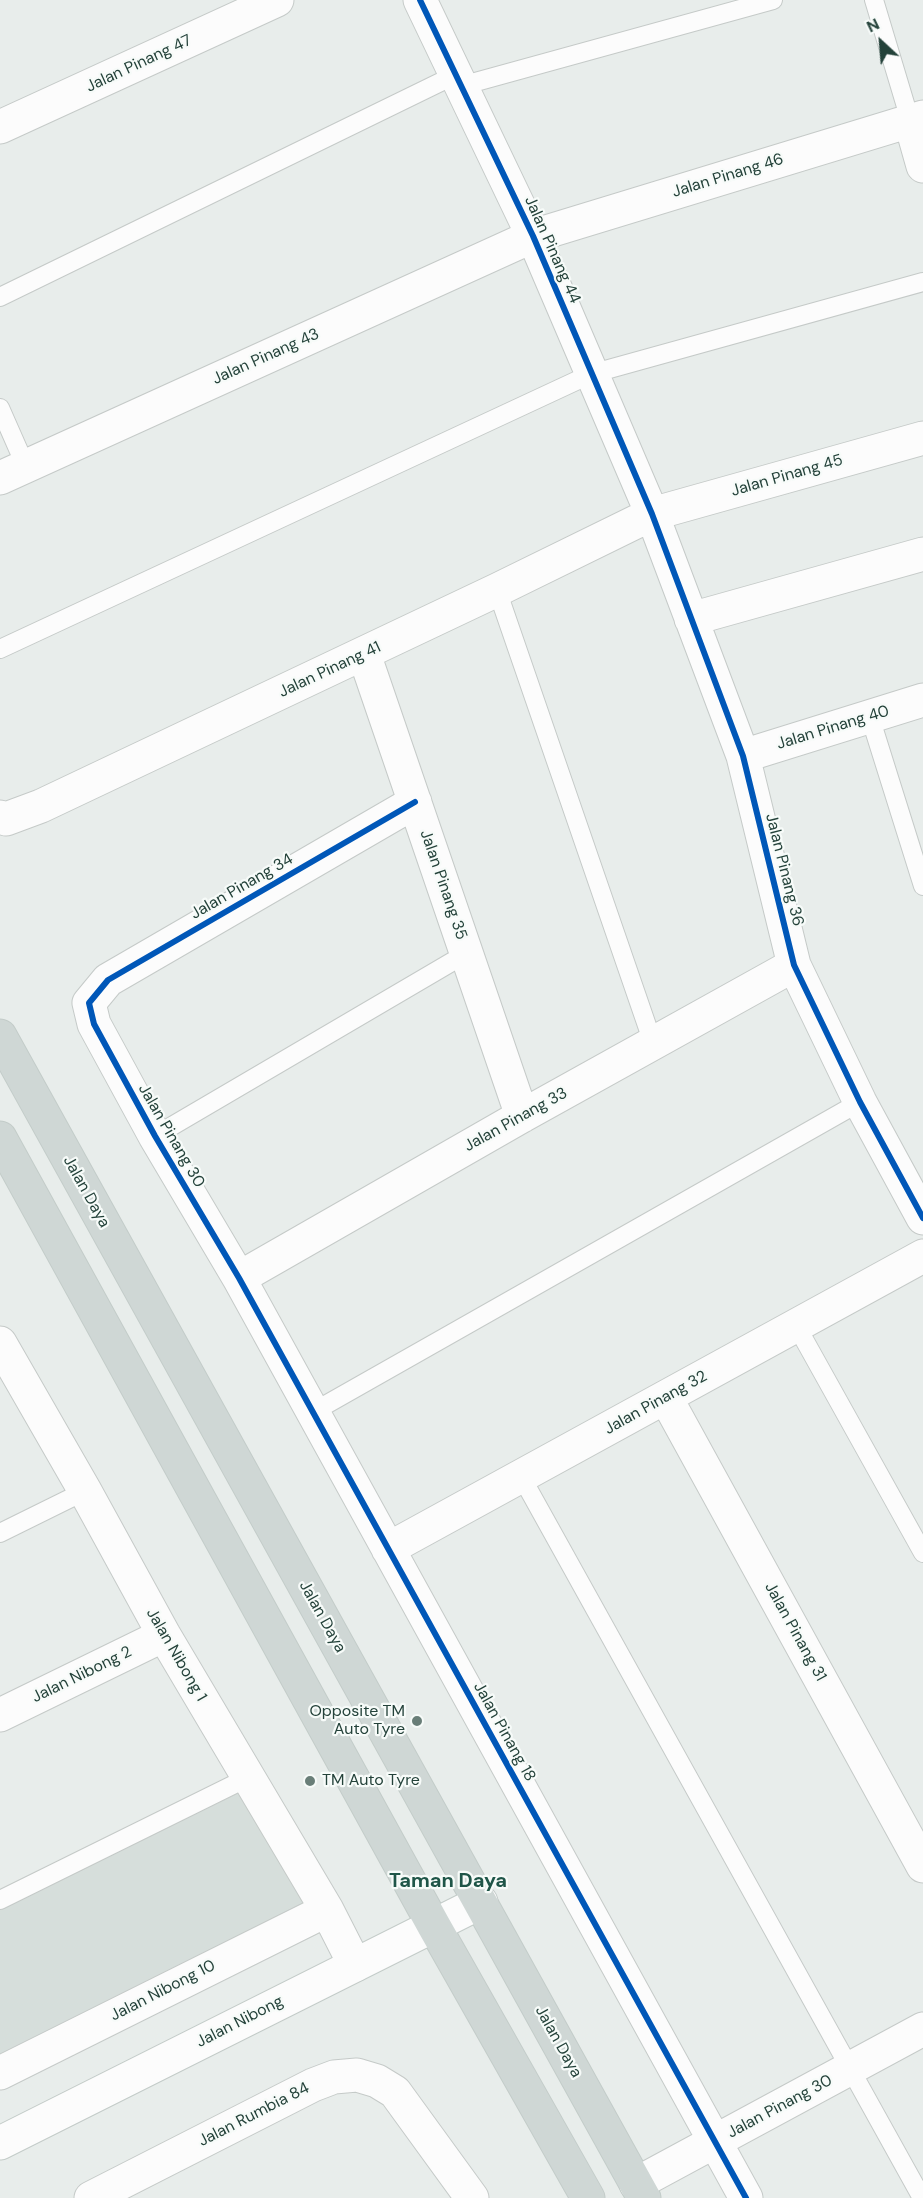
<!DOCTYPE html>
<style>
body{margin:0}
#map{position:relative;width:923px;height:2198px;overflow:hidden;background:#e8edeb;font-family:"DM Sans",sans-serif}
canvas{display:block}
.north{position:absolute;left:851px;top:12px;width:60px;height:60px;-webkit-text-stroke:4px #f7fbf9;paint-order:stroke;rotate:334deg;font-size:16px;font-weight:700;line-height:24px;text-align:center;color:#24423a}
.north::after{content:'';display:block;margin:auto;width:21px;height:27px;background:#24423a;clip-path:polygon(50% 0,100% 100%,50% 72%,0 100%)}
</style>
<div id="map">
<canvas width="923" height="2198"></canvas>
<div class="north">N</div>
</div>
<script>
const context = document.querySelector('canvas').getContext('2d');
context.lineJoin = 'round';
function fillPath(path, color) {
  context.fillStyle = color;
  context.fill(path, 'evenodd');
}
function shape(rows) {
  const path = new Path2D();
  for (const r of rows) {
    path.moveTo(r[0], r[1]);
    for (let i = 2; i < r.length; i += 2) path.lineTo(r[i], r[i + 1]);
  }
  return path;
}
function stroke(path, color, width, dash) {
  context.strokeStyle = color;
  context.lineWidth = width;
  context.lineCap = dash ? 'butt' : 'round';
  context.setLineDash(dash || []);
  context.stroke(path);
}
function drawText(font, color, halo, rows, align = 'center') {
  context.font = font + ' "DM Sans",sans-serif';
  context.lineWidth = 4.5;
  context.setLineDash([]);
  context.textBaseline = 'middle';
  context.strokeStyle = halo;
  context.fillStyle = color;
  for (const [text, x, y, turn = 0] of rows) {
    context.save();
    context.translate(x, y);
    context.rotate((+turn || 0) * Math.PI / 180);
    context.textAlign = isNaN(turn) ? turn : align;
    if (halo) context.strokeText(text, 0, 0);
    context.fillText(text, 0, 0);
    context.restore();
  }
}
const built = shape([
 [242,1791,310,1905,0,2060,0,1910]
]);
const lane = shape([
 [874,0,910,120],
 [461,86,773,0],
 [0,297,455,75],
 [0,408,26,467],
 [497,590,653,1043],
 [0,649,591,374,923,282],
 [870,717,923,886],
 [155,1136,467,953],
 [796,1325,923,1553],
 [313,1412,860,1102],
 [521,1476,922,2198],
 [0,1533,85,1491],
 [0,1900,249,1777]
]);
const street = shape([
 [420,0,533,236,652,514,743,756,794,965,860,1102,923,1218],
 [910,120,923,166],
 [0,127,277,0],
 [0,478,533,236,923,117],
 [691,619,923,554],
 [364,654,522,1116],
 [743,756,923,700],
 [415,802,108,980,89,1003,94,1024,155,1136,239,1278,746,2198],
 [0,817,6,819,41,806,497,590,652,514,923,438],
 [239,1278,522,1116,794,965],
 [0,1343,85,1491,164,1635,327,1910,355,1965],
 [666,1398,923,1866],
 [388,1549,923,1256],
 [0,1715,164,1635],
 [0,2073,327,1910],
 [636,2184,923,2029],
 [91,2198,313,2085,334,2077,357,2075,377,2081,395,2092,472,2198]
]);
const secondary = shape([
 [0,2143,481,1902]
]);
const primary = shape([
 [0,1036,644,2198],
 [0,1138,434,1926,588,2198]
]);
const cycleway = shape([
 [420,0,533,236,652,514,743,756,794,965,860,1102,923,1218],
 [415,802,108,980,89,1003,94,1024,155,1136,239,1278,746,2198]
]);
const markers = [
 [417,1721,6,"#697e78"],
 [310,1781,6,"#697e78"]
];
const streetNames = [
 ["Jalan Pinang 47",139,64,-25],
 ["Jalan Pinang 46",728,176,-17],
 ["Jalan Pinang 44",552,250,66],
 ["Jalan Pinang 43",266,357,-24],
 ["Jalan Pinang 45",787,476,-16],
 ["Jalan Pinang 41",330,670,-25],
 ["Jalan Pinang 40",833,728,-17],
 ["Jalan Pinang 36",784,870,76],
 ["Jalan Pinang 35",443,885,71],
 ["Jalan Pinang 34",242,887,-30],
 ["Jalan Pinang 33",516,1120,-29],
 ["Jalan Pinang 30",171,1136,60],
 ["Jalan Daya",86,1192,61],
 ["Jalan Pinang 32",656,1403,-29],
 ["Jalan Daya",322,1617,61],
 ["Jalan Pinang 31",795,1632,61],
 ["Jalan Nibong 1",176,1655,60],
 ["Jalan Nibong 2",82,1675,-26],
 ["Jalan Pinang 18",504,1732,61],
 ["Jalan Nibong 10",163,1991,-27],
 ["Jalan Nibong",240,2022,-27],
 ["Jalan Daya",558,2042,61],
 ["Jalan Pinang 30",780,2107,-28],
 ["Jalan Rumbia 84",254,2115,-27]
];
const poiNames = [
 ["Opposite TM",405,1712],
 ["Auto Tyre",405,1730],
 ["TM Auto Tyre",322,1781,"left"]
];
const quarterNames = [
 ["Taman Daya",448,1882]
];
fillPath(built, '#d6dedb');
stroke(lane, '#c5cac8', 20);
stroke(street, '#c5cac8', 35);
stroke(secondary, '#c3cbc8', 35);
stroke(primary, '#c3ccc9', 35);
stroke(lane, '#fcfcfc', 18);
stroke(street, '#fcfcfc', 33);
stroke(secondary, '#fcfcfc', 33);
stroke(primary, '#cfd7d5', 33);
stroke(cycleway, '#0057b8', 6);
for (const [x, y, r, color] of markers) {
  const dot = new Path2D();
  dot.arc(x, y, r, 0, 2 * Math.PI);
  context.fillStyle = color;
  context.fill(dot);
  stroke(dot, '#f7fbf9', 2);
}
drawText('16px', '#24423a', '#f7fbf9', streetNames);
drawText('16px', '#24423a', '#f7fbf9', poiNames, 'right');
drawText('bold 20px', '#1f5548', '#f7fbf9', quarterNames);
</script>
